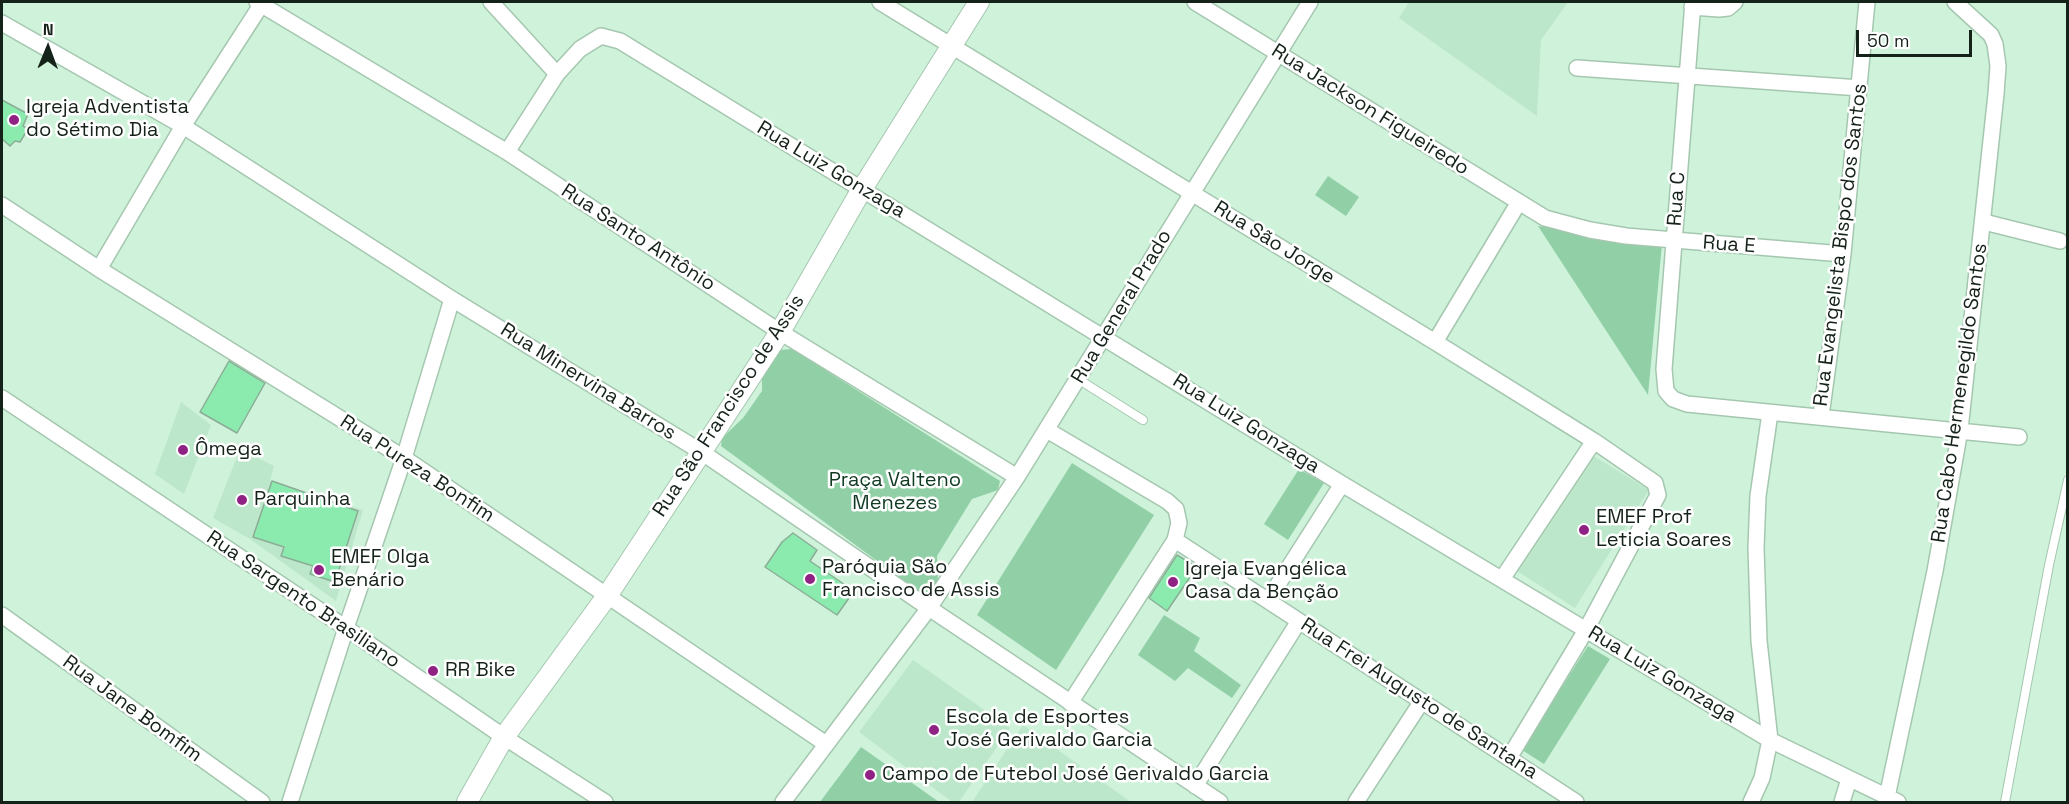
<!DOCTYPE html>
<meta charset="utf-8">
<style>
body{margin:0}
#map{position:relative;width:2069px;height:804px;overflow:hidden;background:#cff2da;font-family:"Space Grotesk",sans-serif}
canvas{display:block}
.frame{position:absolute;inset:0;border:3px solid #152219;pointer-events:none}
.north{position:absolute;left:18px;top:18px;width:60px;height:60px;-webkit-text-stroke:4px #fff;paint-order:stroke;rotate:1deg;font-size:16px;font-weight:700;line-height:24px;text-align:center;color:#152219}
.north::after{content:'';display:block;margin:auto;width:21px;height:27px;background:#152219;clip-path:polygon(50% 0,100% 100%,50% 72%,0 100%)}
.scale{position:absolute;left:1856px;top:30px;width:116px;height:27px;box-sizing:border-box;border:3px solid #152219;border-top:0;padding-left:8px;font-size:18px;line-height:21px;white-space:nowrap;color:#152219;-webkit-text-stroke:4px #fff;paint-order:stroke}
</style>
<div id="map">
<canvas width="2069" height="804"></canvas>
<div class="frame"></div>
<div class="north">N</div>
<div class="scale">50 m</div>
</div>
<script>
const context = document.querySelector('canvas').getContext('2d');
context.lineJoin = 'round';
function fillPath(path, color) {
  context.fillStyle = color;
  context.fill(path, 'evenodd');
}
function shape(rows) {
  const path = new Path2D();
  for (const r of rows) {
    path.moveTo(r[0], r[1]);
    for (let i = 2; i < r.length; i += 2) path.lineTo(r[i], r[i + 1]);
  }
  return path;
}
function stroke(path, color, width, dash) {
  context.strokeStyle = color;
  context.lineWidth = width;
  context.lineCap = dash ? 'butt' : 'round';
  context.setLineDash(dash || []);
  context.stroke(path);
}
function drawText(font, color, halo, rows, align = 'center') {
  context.font = font + ' "Space Grotesk",sans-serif';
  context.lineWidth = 5;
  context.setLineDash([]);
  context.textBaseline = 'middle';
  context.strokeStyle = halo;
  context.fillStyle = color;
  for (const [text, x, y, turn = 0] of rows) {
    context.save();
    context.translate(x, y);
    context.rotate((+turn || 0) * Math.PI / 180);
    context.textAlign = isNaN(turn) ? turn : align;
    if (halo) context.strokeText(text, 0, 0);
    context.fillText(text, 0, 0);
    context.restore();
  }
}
const built = shape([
 [1409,2,1568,2,1541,40,1537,116,1399,18],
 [181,402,211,425,184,494,155,474],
 [240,449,274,466,270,481,363,510,336,601,250,539,213,518],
 [1592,455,1649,490,1575,608,1517,571],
 [913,660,1010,728,959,802,952,802,859,732],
 [1023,725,1131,802,972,802]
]);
const green = shape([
 [1328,176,1359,197,1346,216,1315,195],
 [1538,226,1662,244,1648,395],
 [792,349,1000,481,998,490,972,499,937,556,938,581,930,593,922,594,721,446,722,438,743,418,762,391,762,373,779,350],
 [1072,463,1154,515,1056,670,977,615],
 [1299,469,1324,483,1288,540,1264,524],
 [1164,615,1200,638,1194,651,1241,685,1232,698,1188,668,1175,681,1138,655],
 [1588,646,1610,659,1544,764,1522,750],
 [861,747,939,802,820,802]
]);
const building = shape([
 [2,100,28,114,23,126,28,129,20,142,15,141,10,146,2,139,2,100],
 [229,361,265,383,237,433,200,412,229,361],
 [272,481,358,511,335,582,310,574,313,566,281,556,284,547,253,537,272,481],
 [793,533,817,550,810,561,854,591,837,615,765,567,782,542,793,533],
 [1177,555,1197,567,1167,611,1149,598,1177,555]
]);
const service = shape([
 [1078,379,1143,420],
 [2005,802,2049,565,2068,480]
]);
const minor = shape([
 [257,2,507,152,780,332,1017,477],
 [491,2,557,74],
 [880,2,1435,342,1594,441,1655,483,1658,495,1586,630,1509,758],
 [1195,2,1545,218,1590,230,1626,236,1843,254],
 [1693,2,1664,369,1666,391,1673,399,1687,404,2019,437],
 [1692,7,1719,9,1728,8,1735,2],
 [2,23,183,126,452,299,700,451,929,608,1220,802],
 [1577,68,1860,88],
 [507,152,557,74,580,49,601,36,620,41,1342,484,1770,740,1898,802],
 [2,205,99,269,404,458,826,744],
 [1984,222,2060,241],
 [99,269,183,126,263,2],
 [1435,342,1519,202],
 [2,398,346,628,504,737,605,802],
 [1821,416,1843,254,1867,2],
 [1047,430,1167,501,1176,509,1179,523,1175,540,1070,703],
 [1175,540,1576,802],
 [1502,579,1594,441],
 [1268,600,1342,484],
 [2,615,262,802],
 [1195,786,1299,621],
 [1887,797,1935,571,1960,430,1996,94,1998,66,1995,44,1991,35,1955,2],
 [290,802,346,628,404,458,452,299],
 [783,802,929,608,1017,477,1310,2],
 [1356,802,1422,701],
 [1751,802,1762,778,1770,740,1759,641,1756,548,1758,496,1770,413],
 [1842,802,1849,779]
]);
const tertiary = shape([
 [467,802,504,737,607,596,780,332,862,189,979,2]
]);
const markers = [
 [14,120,6,"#902284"],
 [183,450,6,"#902284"],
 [242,500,6,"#902284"],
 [1584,530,6,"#902284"],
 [319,570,6,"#902284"],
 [810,579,6,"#902284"],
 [1173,582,6,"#902284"],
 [433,671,6,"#902284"],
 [934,730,6,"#902284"],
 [870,775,6,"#902284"]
];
const poiNames = [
 ["Igreja Adventista",26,108],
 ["do Sétimo Dia",26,131],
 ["Ômega",195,450],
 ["Parquinha",254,500],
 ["EMEF Prof",1596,518],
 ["Leticia Soares",1596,541],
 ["EMEF Olga",331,558],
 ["Benário",331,581],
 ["Paróquia São",822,568],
 ["Francisco de Assis",822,591],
 ["Igreja Evangélica",1185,570],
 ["Casa da Benção",1185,593],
 ["RR Bike",445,671],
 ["Escola de Esportes",946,718],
 ["José Gerivaldo Garcia",946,741],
 ["Campo de Futebol José Gerivaldo Garcia",882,775]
];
const streetNames = [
 ["Rua Jackson Figueiredo",1370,110,32],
 ["Rua Luiz Gonzaga",831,170,31],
 ["Rua C",1677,199,-86],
 ["Rua Santo Antônio",638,238,33],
 ["Rua São Jorge",1274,243,32],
 ["Rua E",1729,245,4],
 ["Rua Evangelista Bispo dos Santos",1841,245,-83],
 ["Rua General Prado",1122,307,-59],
 ["Rua Minervina Barros",588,382,32],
 ["Rua Cabo Hermenegildo Santos",1960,393,-82],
 ["Rua São Francisco de Assis",729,406,-57],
 ["Rua Luiz Gonzaga",1246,424,32],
 ["Rua Pureza Bonfim",417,469,33],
 ["Rua Sargento Brasiliano",303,600,34],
 ["Rua Luiz Gonzaga",1662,675,31],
 ["Rua Frei Augusto de Santana",1419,699,33],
 ["Rua Jane Bomfim",132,709,36]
];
const parkNames = [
 ["Praça Valteno",895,481],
 ["Menezes",895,504]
];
fillPath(built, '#bde7ca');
fillPath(green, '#91cfa6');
fillPath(building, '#8bebaf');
stroke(building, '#8bad96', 1.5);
stroke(service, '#a5c7b0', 10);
stroke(minor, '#a5c7b0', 18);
stroke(tertiary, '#a5c7b0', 22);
stroke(service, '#fff', 8);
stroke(minor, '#fff', 15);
stroke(tertiary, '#fff', 20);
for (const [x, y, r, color] of markers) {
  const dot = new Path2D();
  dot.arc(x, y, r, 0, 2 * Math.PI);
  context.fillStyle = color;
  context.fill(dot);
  stroke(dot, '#fff', 2);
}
drawText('20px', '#152219', '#fff', poiNames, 'left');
drawText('20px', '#152219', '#fff', streetNames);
drawText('20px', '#113a23', '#fff', parkNames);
</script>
